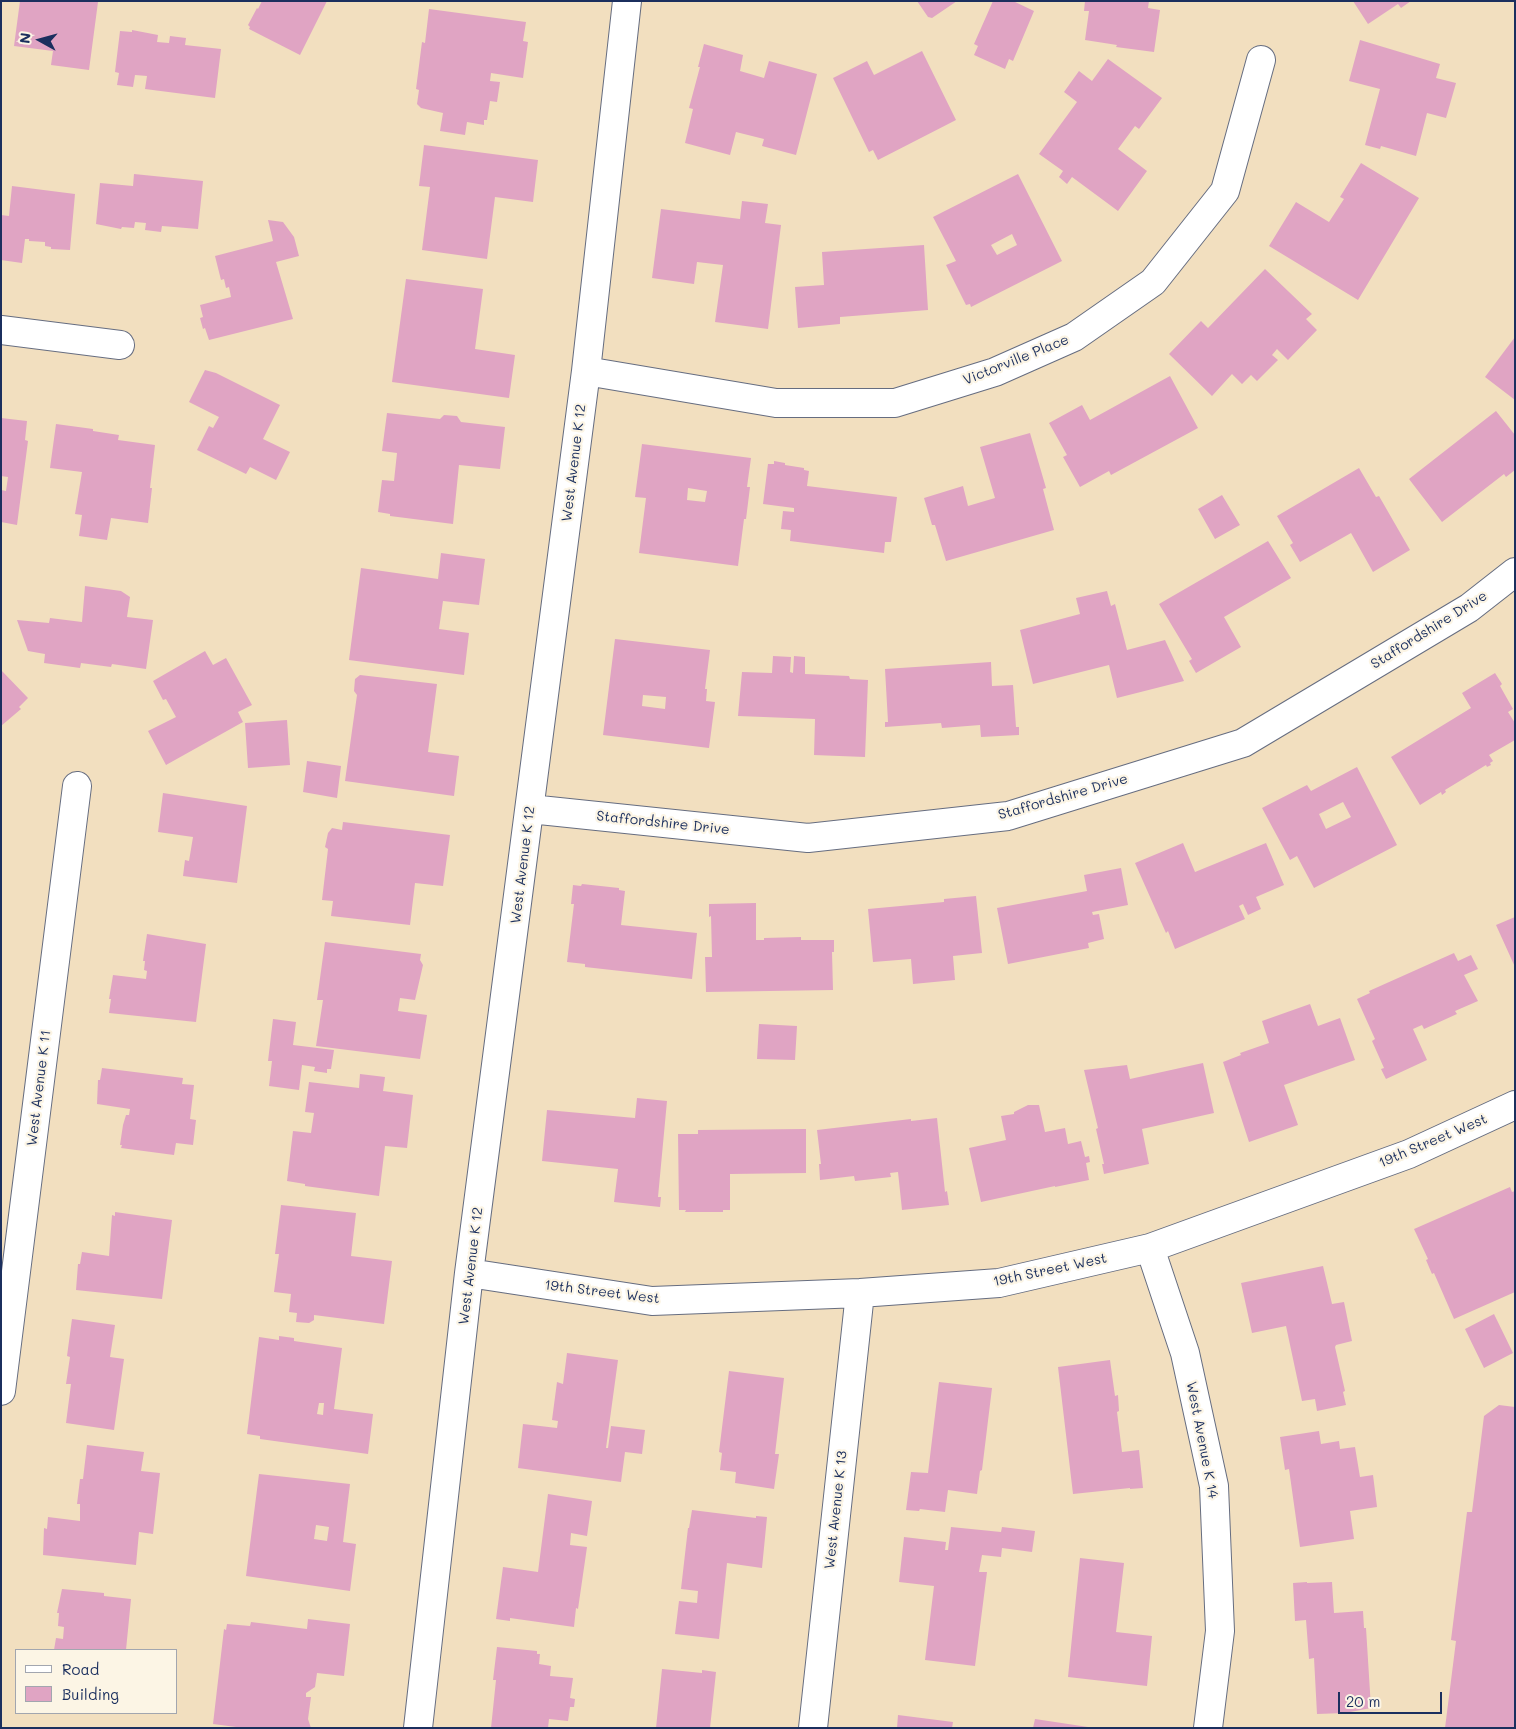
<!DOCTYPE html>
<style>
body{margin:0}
#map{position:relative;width:1516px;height:1729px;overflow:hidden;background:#f2dfbf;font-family:Mali,sans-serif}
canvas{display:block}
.frame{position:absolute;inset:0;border:2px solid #1b2f5e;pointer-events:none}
.legend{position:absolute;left:15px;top:1649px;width:162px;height:65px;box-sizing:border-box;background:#fcf5e5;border:1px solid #a2a6af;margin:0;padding:6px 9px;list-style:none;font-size:15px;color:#1b2f5e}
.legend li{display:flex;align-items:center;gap:10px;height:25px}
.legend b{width:25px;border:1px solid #a2a6af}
.north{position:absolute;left:15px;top:15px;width:50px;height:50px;-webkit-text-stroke:4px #fcf5e5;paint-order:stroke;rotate:277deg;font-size:14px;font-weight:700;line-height:20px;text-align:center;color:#1b2f5e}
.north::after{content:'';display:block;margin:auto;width:18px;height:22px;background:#1b2f5e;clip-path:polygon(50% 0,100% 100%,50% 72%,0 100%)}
.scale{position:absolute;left:1338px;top:1692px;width:104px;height:22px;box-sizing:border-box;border:2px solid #1b2f5e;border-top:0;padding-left:6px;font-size:15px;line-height:18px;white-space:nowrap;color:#1b2f5e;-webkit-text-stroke:4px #fcf5e5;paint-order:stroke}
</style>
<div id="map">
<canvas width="1516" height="1729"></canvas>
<div class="frame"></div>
<ul class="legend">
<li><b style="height:6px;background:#fff"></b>Road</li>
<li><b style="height:14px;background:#e0a4c3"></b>Building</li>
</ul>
<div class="north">N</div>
<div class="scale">20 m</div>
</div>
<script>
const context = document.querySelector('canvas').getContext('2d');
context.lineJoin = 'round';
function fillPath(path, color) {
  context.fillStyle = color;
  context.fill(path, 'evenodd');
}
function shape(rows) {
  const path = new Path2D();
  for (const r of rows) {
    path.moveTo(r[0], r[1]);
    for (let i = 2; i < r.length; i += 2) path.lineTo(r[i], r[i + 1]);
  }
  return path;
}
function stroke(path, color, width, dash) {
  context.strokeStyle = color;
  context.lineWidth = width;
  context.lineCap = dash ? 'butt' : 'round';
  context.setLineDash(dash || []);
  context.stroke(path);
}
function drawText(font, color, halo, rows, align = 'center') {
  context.font = font + ' Mali,sans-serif';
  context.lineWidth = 4.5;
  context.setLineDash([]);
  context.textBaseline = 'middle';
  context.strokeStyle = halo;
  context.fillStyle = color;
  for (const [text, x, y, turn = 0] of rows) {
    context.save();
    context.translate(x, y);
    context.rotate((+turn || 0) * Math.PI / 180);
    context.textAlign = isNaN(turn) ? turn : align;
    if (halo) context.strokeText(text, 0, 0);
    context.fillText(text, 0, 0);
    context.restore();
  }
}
const building = shape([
 [20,1,98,2,89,70,51,65,53,51,14,46],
 [262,1,327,1,300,55,249,29,250,27,248,25,257,8,258,9],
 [917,1,957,1,932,18,928,17],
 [993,1,1013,1,1034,11,1013,61,1009,59,1005,69,974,55,978,46,974,44],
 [1085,1,1149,1,1148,8,1160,10,1154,52,1116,47,1117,45,1085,40,1089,11,1084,11],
 [1353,1,1411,1,1401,8,1398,4,1368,24],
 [429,9,526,22,523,41,528,42,523,78,491,73,490,81,500,82,497,102,490,101,487,120,484,120,484,125,467,122,465,135,440,131,443,113,421,108,417,104,419,90,416,89,422,42,425,43],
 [132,30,158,35,157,42,169,43,170,36,186,38,185,45,221,49,215,98,145,89,147,76,135,75,133,87,117,85,119,73,115,72,120,31,132,32],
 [1360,40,1440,64,1436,78,1456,83,1446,118,1427,113,1416,156,1381,146,1380,149,1365,145,1380,89,1349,81],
 [704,44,743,55,740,71,764,78,769,61,817,74,796,155,762,146,764,139,736,132,730,155,685,143,693,109,689,108,700,67,698,67],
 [922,51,956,120,878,160,873,150,869,152,833,78,867,61,874,75],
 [1108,59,1162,98,1139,129,1135,126,1118,149,1147,171,1118,211,1072,177,1067,184,1059,177,1063,171,1039,154,1077,102,1064,92,1079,71,1092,81],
 [424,145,538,160,533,202,495,197,487,259,422,250,430,187,419,186],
 [1361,163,1419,198,1358,300,1269,246,1296,202,1329,222,1344,199,1340,197],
 [134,174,203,181,198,229,162,226,161,232,145,230,146,223,135,222,134,228,122,227,121,229,96,224,100,183,133,186],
 [1018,174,1062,261,971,307,970,304,966,305,946,265,956,261,933,217],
 [1012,234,1017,245,997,255,991,245],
 [12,186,75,194,70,250,51,249,51,247,45,246,45,242,29,241,29,239,25,239,22,263,1,260,1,215,9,216],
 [742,201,768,204,765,223,781,225,768,329,715,322,723,265,697,262,694,284,652,278,661,209,740,219],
 [268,220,283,222,294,237,299,256,276,262,293,319,209,340,205,328,203,329,200,318,203,317,200,305,231,297,229,287,226,288,224,279,221,280,215,256,273,241],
 [924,245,928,310,840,317,840,324,798,328,795,287,824,285,822,252],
 [1265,269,1312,314,1306,319,1317,330,1288,360,1277,349,1272,355,1278,360,1257,381,1251,375,1242,384,1232,374,1212,396,1169,354,1201,321,1208,328],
 [406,279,483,289,475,349,515,355,509,398,392,382],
 [1515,337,1515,400,1485,377],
 [205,370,216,373,280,405,263,439,290,452,276,480,250,467,246,474,197,450,209,426,213,428,219,417,189,402],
 [1170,376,1198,428,1111,475,1109,471,1080,487,1063,457,1067,455,1049,423,1082,405,1090,420],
 [1496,411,1515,435,1515,470,1506,477,1504,474,1442,522,1409,479],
 [387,413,440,419,444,415,457,416,461,422,505,427,500,469,459,465,453,524,390,516,390,514,378,512,382,480,394,481,397,453,382,451],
 [1,418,27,421,25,440,28,441,17,525,1,522,1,490,6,491,8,477,1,476],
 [56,424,93,429,93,431,119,435,118,440,155,445,150,488,152,488,148,523,111,518,107,540,79,536,82,515,75,514,82,472,50,468],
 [1030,433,1046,488,1043,489,1054,530,946,561,935,525,932,525,924,498,963,486,968,506,995,498,980,447],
 [642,444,751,458,747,487,750,487,746,519,744,519,738,566,639,553,646,498,635,497],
 [688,488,707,491,705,502,687,500],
 [774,461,785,463,785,465,804,468,804,470,809,471,807,486,897,497,891,542,885,542,884,553,790,541,791,530,781,529,783,511,794,512,794,508,763,504,768,464,774,464],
 [1359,468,1376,497,1379,496,1410,550,1373,572,1351,533,1300,562,1290,545,1293,543,1277,516],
 [1222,495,1240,525,1215,539,1198,509],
 [1268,541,1291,578,1224,617,1241,647,1196,673,1189,661,1192,659,1159,604],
 [441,553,485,559,479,605,443,601,439,629,469,633,464,675,349,660,361,568,438,579],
 [85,586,121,591,130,597,127,617,153,620,146,669,112,664,111,667,81,663,80,668,44,663,45,654,28,651,17,620,49,623,50,618,82,622],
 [1107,591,1111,606,1115,604,1127,650,1165,640,1184,681,1117,698,1109,665,1033,684,1020,630,1080,614,1076,598],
 [615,639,710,650,705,689,707,689,706,701,715,702,709,748,603,735],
 [643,695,666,697,665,709,642,706],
 [205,651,213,665,226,658,252,705,238,712,243,722,166,765,148,731,176,717,166,699,163,700,153,681],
 [773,656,791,657,790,672,793,673,794,656,805,657,805,674,849,676,850,679,868,680,865,757,814,755,815,719,738,716,742,672,772,673],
 [991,662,992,686,1013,685,1016,727,1019,727,1019,735,981,737,980,725,942,728,941,723,885,727,885,722,888,722,885,669],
 [1,670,28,698,19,707,21,709,1,726],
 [1495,673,1502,684,1500,686,1513,709,1508,712,1515,723,1515,740,1489,755,1493,761,1490,763,1491,765,1487,767,1486,765,1445,790,1446,792,1442,795,1441,792,1420,805,1391,757,1471,708,1462,693],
 [360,675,437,684,428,752,459,756,454,796,345,781,357,695,354,691,355,679],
 [287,720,290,765,248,768,245,723],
 [307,761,341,766,337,798,303,792],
 [1357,767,1397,845,1314,888,1297,856,1290,860,1262,808,1307,785,1311,791],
 [1343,802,1351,817,1326,829,1319,814],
 [163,793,247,806,237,883,183,876,185,860,189,861,193,837,158,832],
 [343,822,450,835,443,886,415,883,410,925,331,916,333,901,322,900,328,849,325,847,328,833,332,828,342,830],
 [1183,843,1195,872,1266,843,1284,885,1256,897,1261,909,1248,915,1243,904,1239,906,1245,919,1175,949,1168,931,1166,933,1135,863],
 [1121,868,1128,905,1092,912,1093,915,1099,914,1104,939,1088,943,1089,948,1008,964,997,908,1087,891,1084,875],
 [582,884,619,888,619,890,625,891,621,925,697,933,692,979,585,967,585,964,567,962,574,904,571,904,573,885,581,886],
 [976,896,982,953,953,956,955,980,913,984,911,959,873,962,868,909,944,902,944,899],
 [756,903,756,940,764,940,764,938,801,937,801,940,834,940,834,952,832,952,833,990,706,992,705,957,712,957,711,916,709,917,709,904],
 [1515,917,1515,967,1496,925],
 [147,934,206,944,196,1022,109,1013,111,999,109,999,113,975,146,979,147,971,144,970,145,961,143,961],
 [325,942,421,954,420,960,423,965,415,1000,400,998,398,1011,427,1015,420,1059,316,1046,323,1000,317,1000],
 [1454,953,1458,961,1471,955,1478,969,1464,975,1478,1001,1455,1011,1457,1014,1424,1029,1422,1025,1413,1029,1427,1060,1386,1079,1381,1069,1384,1068,1372,1041,1375,1039,1357,999,1370,993,1369,991],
 [1310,1004,1318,1026,1340,1018,1355,1060,1284,1085,1298,1125,1249,1142,1223,1062,1241,1055,1240,1053,1269,1043,1262,1021],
 [273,1019,296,1022,293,1045,334,1050,331,1069,327,1069,327,1073,314,1071,315,1067,302,1065,299,1090,269,1086,272,1061,268,1061],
 [759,1024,797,1026,795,1060,757,1059],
 [1203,1063,1214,1113,1142,1129,1149,1164,1104,1174,1102,1164,1104,1164,1096,1129,1098,1128,1084,1070,1127,1065,1130,1079],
 [102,1068,183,1078,182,1084,194,1085,190,1119,196,1120,193,1145,176,1143,174,1155,121,1148,122,1145,120,1145,123,1125,126,1115,129,1115,130,1109,97,1104,98,1080,100,1080],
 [360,1074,385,1077,383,1091,413,1095,407,1148,385,1146,379,1196,305,1186,305,1184,287,1181,293,1131,311,1133,314,1113,305,1112,309,1082,359,1088],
 [637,1098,667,1101,658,1197,661,1197,660,1207,614,1202,618,1169,542,1161,547,1110,635,1118],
 [1028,1105,1039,1105,1045,1132,1065,1128,1068,1144,1081,1141,1085,1157,1089,1156,1090,1162,1086,1163,1089,1180,1055,1187,1055,1186,981,1202,969,1148,1006,1140,1001,1116,1014,1114,1014,1112],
 [937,1118,945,1192,947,1191,949,1205,902,1210,898,1172,890,1173,891,1177,855,1181,854,1176,820,1180,819,1164,821,1164,817,1130,911,1119,911,1121],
 [806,1129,806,1173,730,1174,730,1210,723,1210,723,1212,685,1212,686,1210,679,1210,678,1134,698,1134,698,1130],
 [1510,1187,1512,1192,1515,1191,1515,1292,1454,1319,1434,1273,1432,1274,1426,1260,1428,1259,1414,1229],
 [281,1205,356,1213,351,1256,392,1261,384,1324,314,1315,314,1320,309,1323,296,1322,297,1313,289,1312,291,1294,274,1292,279,1254,275,1254],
 [115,1212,172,1220,162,1299,76,1290,78,1264,80,1264,82,1252,109,1256,112,1215,115,1216],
 [1323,1266,1332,1304,1344,1302,1352,1341,1336,1345,1335,1347,1345,1391,1343,1392,1346,1405,1317,1411,1315,1399,1302,1401,1286,1326,1252,1333,1241,1283],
 [1494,1314,1513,1353,1484,1368,1465,1329],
 [72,1319,115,1325,110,1357,124,1359,114,1430,66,1423,71,1384,66,1384,70,1357,67,1356],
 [279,1336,294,1338,294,1341,342,1348,334,1409,373,1414,368,1454,260,1439,260,1436,247,1434,259,1337,279,1340],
 [319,1403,324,1403,323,1415,317,1414],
 [567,1353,618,1360,606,1448,608,1448,611,1426,645,1430,642,1454,625,1452,621,1482,518,1468,523,1424,557,1428,558,1421,552,1420,557,1382,563,1384],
 [1110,1360,1115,1396,1118,1395,1119,1411,1117,1412,1122,1452,1139,1450,1143,1488,1130,1489,1130,1488,1073,1494,1058,1367],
 [729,1371,784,1378,775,1454,779,1454,774,1489,735,1483,736,1472,720,1470,722,1453,719,1452],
 [939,1382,992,1388,982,1470,980,1471,977,1494,948,1490,945,1512,920,1509,919,1511,906,1510,911,1472,928,1473],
 [1499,1405,1515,1407,1515,1728,1445,1728,1456,1641,1451,1640,1467,1512,1472,1512,1484,1416],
 [1319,1431,1321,1444,1339,1441,1340,1449,1355,1447,1360,1477,1373,1475,1377,1507,1350,1511,1354,1539,1300,1547,1289,1469,1285,1470,1280,1437],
 [87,1445,144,1452,141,1471,160,1473,153,1534,139,1532,136,1565,43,1555,44,1528,47,1529,48,1517,80,1521,80,1504,77,1504,80,1479,83,1479],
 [259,1474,350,1484,343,1542,356,1544,350,1591,246,1576],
 [316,1525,329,1527,327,1541,314,1539],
 [548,1494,592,1501,587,1536,571,1533,570,1545,587,1547,578,1609,576,1608,574,1627,510,1618,510,1621,496,1619,503,1567,538,1572],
 [692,1510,756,1518,756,1516,767,1517,762,1568,727,1563,719,1639,675,1634,679,1601,697,1603,698,1591,681,1589,688,1528,689,1528],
 [951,1527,1001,1532,1002,1527,1035,1531,1032,1552,1002,1548,1001,1557,982,1555,979,1572,987,1572,975,1666,925,1660,934,1586,899,1582,904,1537,946,1542,945,1550,948,1550],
 [1080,1558,1124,1563,1116,1632,1152,1636,1147,1686,1068,1677],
 [1307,1582,1307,1583,1332,1582,1334,1613,1363,1611,1364,1628,1366,1628,1371,1708,1345,1713,1317,1714,1314,1658,1309,1659,1306,1620,1295,1621,1293,1583],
 [62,1589,104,1593,104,1596,131,1599,126,1650,54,1650,56,1638,63,1639,64,1627,58,1626,59,1613,57,1613],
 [308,1619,350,1624,344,1676,317,1673,315,1687,306,1693,306,1697,311,1697,308,1719,311,1728,244,1728,213,1724,224,1629,226,1630,227,1624,250,1626,251,1622,307,1629],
 [497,1647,537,1651,537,1654,540,1654,539,1664,551,1666,550,1676,573,1678,570,1698,575,1699,574,1707,570,1707,568,1721,549,1719,548,1728,491,1728,496,1680,493,1680],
 [662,1669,702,1673,702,1670,716,1672,710,1728,656,1728],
 [898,1715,953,1722,952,1728,897,1728],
 [1035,1719,1088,1727,1088,1728,1033,1728]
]);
const minor = shape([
 [1,330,120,345],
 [586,371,776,403,895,403,995,372,1074,337,1153,282,1225,191,1261,60],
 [530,809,808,838,1008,816,1243,743,1469,608,1515,572],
 [1150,1248,1185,1353,1214,1486,1220,1631,1208,1728],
 [469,1273,652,1301,860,1293,999,1283,1150,1248,1409,1154,1515,1105],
 [1,1391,77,786],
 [418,1728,469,1273,586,371,627,1],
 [813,1728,860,1293]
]);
const streetNames = [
 ["Victorville Place",1016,360,-22],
 ["West Avenue K 12",574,463,-83],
 ["Staffordshire Drive",1429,630,-32],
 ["Staffordshire Drive",1063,797,-16],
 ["Staffordshire Drive",663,823,6],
 ["West Avenue K 12",523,865,-83],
 ["West Avenue K 11",39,1088,-83],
 ["19th Street West",1433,1141,-23],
 ["West Avenue K 12",471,1266,-83],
 ["19th Street West",1050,1270,-12],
 ["19th Street West",602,1292,7],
 ["West Avenue K 14",1202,1440,79],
 ["West Avenue K 13",836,1510,-84]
];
fillPath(building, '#e0a4c3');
stroke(minor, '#666d80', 30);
stroke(minor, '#fff', 28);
drawText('14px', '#1b2f5e', '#fcf5e5', streetNames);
</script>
